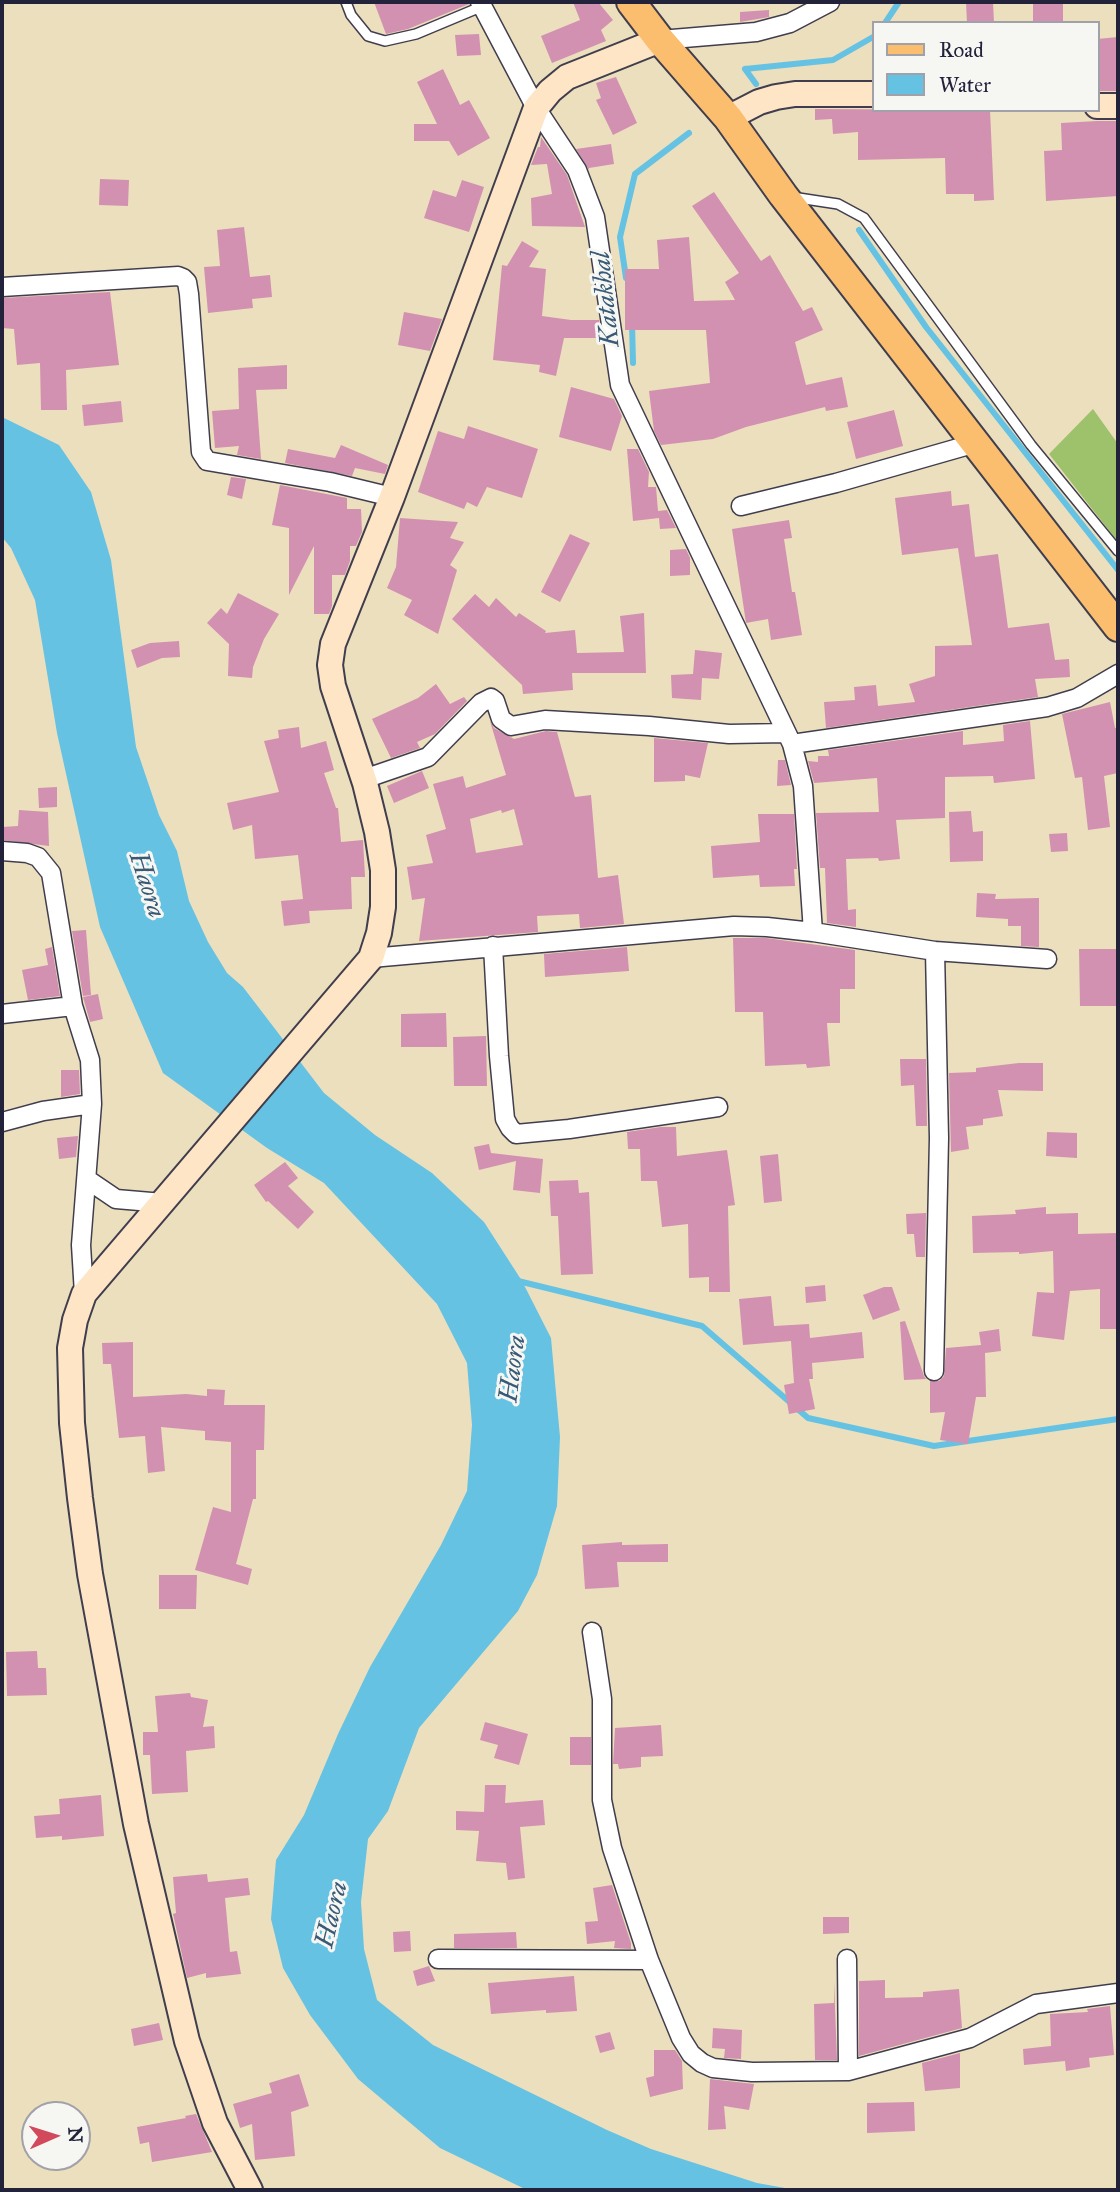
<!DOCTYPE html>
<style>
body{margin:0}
#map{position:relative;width:1120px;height:2192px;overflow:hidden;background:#ecdfbd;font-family:"IM FELL Great Primer",serif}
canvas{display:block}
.frame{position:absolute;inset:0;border:4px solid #22223b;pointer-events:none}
.legend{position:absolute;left:872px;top:21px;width:228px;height:91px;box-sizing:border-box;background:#f6f6f2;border:2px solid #a1a1a9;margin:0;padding:9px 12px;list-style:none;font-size:21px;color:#22223b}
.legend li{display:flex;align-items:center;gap:14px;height:35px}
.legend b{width:35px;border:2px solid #a1a1a9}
.north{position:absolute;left:21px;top:2101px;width:70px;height:70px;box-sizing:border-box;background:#f6f6f2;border:2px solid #a1a1a9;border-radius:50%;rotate:87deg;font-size:19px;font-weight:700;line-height:28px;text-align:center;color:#22223b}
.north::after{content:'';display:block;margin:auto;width:24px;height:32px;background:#d1495b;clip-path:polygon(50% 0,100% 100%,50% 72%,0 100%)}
</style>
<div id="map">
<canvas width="1120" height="2192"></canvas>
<div class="frame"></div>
<ul class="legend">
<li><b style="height:9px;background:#fabe6e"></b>Road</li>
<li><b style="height:19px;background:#65c2e3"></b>Water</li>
</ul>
<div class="north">N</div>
</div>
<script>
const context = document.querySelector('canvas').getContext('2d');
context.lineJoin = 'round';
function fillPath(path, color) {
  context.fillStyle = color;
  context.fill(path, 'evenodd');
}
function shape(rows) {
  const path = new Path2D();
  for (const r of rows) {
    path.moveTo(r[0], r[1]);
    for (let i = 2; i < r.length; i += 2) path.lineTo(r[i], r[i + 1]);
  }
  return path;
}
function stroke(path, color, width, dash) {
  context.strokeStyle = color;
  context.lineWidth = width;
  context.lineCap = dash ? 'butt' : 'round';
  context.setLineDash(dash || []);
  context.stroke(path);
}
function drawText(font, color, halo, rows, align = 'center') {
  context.font = font + ' "IM FELL Great Primer",serif';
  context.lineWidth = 6;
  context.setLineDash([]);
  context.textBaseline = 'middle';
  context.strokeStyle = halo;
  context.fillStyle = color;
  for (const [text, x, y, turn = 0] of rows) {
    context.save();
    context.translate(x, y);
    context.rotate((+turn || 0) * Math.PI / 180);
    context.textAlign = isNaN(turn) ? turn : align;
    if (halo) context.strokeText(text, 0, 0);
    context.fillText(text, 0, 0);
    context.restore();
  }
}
const green = shape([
 [1093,409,1118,444,1118,542,1049,454]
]);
const water = shape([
 [2,417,59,445,91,492,111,560,136,747,159,815,177,851,189,901,208,942,227,973,243,987,324,1093,375,1135,432,1173,484,1222,522,1281,551,1338,560,1437,557,1506,537,1575,518,1611,419,1728,388,1811,368,1839,361,1902,364,1949,377,2000,433,2045,607,2130,651,2149,757,2183,796,2190,527,2190,440,2148,358,2079,310,2015,283,1968,271,1919,276,1860,304,1815,338,1734,370,1667,441,1545,467,1491,472,1425,467,1363,437,1304,324,1183,267,1148,163,1073,100,927,57,733,35,600,11,548,2,537]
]);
const stream = shape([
 [885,23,899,2],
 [745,69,833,60,873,37],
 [745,69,756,84],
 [859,230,926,327,1118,570],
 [626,278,620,237,635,174,689,133],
 [632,323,633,363],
 [514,1280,702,1326,808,1418,934,1446,1118,1419]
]);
const building = shape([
 [374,2,469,2,469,4,408,29,386,34],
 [573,2,598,2,613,20,601,30,606,41,552,63,541,36,580,20],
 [966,2,993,2,994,23,967,23],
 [1033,2,1063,2,1063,23,1033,23],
 [769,10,769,17,740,22,740,12],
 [479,34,481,55,457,56,455,35],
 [1118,37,1118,91,1097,91,1097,39],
 [443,69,460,105,469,100,490,138,458,156,449,141,414,141,414,124,437,124,417,82],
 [616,77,637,123,613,135,596,100,601,98,596,83],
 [815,109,990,110,994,200,974,201,974,194,946,194,945,158,858,160,858,132,833,134,832,119,815,120],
 [1097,121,1118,121,1118,196,1046,201,1044,151,1062,150,1061,123],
 [541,137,567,175,585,227,532,226,531,198,552,194,547,164,531,165,538,147,540,147],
 [611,144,614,164,589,168,589,170,576,149],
 [100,179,129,180,128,206,99,205],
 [462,180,484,187,469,232,424,218,433,190,456,197],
 [714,192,761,261,770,255,803,311,812,307,823,330,795,342,806,385,842,377,848,407,826,411,825,407,746,427,713,439,661,445,654,431,649,391,710,383,706,330,625,330,625,269,659,269,657,240,689,237,694,301,735,300,725,282,739,273,692,206],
 [244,227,250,277,270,275,272,297,252,299,253,308,208,313,204,267,220,266,217,230],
 [522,241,539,251,529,267,546,269,542,316,571,320,599,320,602,338,564,338,556,376,539,372,540,365,493,360,502,265,507,266],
 [110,292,119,365,66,370,67,410,41,410,40,363,17,365,14,329,2,328,2,298],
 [404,312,442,319,430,351,398,345],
 [287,365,287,389,256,390,261,459,237,455,239,446,215,448,212,411,239,409,238,368],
 [571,387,614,399,622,416,611,451,559,437],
 [121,401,123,422,84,426,82,405],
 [894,410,903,446,856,459,847,422],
 [468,426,538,449,522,498,487,487,477,507,467,502,464,509,418,492,438,431,464,439],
 [341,445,388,465,385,474,355,468,352,476,285,463,288,449,335,458],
 [627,449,638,449,649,472,648,487,656,487,658,511,667,510,676,528,660,529,659,518,633,521],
 [231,477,246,479,242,499,227,495],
 [280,485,347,498,347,509,361,509,362,532,356,546,350,546,350,561,345,575,332,575,332,606,329,614,314,614,314,546,289,595,289,528,272,525],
 [951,491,952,506,969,504,975,557,998,554,1008,628,1049,623,1055,660,1069,659,1070,677,1035,679,1038,697,826,728,824,702,855,700,854,687,876,685,878,706,915,702,909,684,935,676,935,646,972,645,958,548,902,555,895,498],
 [400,518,458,522,450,538,464,542,450,565,457,570,438,634,404,615,412,600,387,588,396,567],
 [789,520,792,538,784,539,792,592,795,592,802,635,771,640,768,619,746,623,732,529],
 [570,534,590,543,560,602,541,592],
 [686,549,690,558,690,575,670,576,670,550],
 [238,593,279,614,264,639,253,667,252,678,228,676,229,644,207,623,221,608,227,614],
 [475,594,489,607,496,598,516,617,519,613,546,631,545,633,575,630,577,653,624,652,620,616,644,613,646,673,572,673,573,690,523,694,522,685,452,619],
 [179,641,180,657,162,658,137,668,131,650,150,643],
 [695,650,722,653,719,679,702,678,701,700,672,698,671,675,693,674],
 [436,684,450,704,464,697,467,701,435,734,417,742,420,748,391,758,372,719,418,698],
 [1110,702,1115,728,1118,727,1118,773,1104,776,1110,827,1088,830,1082,777,1075,778,1062,714],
 [490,721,494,728,514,739,546,731,557,732,575,797,591,795,598,878,618,875,624,924,580,928,579,914,537,916,538,932,419,941,425,898,412,900,407,867,433,863,426,835,446,829,433,784,463,776,466,788,506,775],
 [514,809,523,845,476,853,470,819,501,810,502,813],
 [1030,721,1035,779,994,783,993,776,945,777,945,818,896,820,900,859,879,861,878,858,846,859,848,910,856,909,856,927,827,923,825,868,820,868,816,813,879,812,877,778,814,783,808,761,818,762,818,756,829,756,828,750,963,731,963,745,1004,741,1003,725],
 [299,727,301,748,326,741,334,770,324,773,336,808,338,808,341,842,363,840,365,877,351,877,352,909,309,911,310,923,284,926,281,901,303,899,298,855,255,859,252,825,233,830,227,803,279,792,264,741,279,738,278,730],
 [654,738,708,743,700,778,685,775,685,781,654,782],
 [778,760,785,760,791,785,777,786],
 [422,771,429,788,394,803,387,786],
 [57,787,57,807,39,808,38,788],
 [19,810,48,812,49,846,2,840,2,827,18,826],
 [971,811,973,832,983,831,983,861,950,862,949,812],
 [758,814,794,814,797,869,794,869,795,886,760,887,759,875,713,878,711,846,760,842],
 [1067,833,1068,851,1051,852,1049,834],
 [977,893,996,894,995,899,1039,898,1039,947,1021,946,1021,926,1008,926,1008,919,976,917],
 [86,930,91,995,83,996,72,931],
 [733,938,766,938,855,950,855,989,840,989,840,1023,827,1023,830,1066,807,1068,806,1064,765,1066,763,1012,735,1012],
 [52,947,60,996,28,1000,22,970,48,965,45,949],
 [627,947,629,971,545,977,544,954],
 [1079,949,1118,949,1118,1006,1080,1006],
 [98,994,103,1019,90,1022,83,997],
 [446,1013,447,1047,401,1047,401,1014],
 [486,1036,487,1086,454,1086,453,1037],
 [900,1059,926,1059,927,1126,916,1126,914,1085,901,1086],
 [1019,1063,1043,1063,1043,1091,998,1090,1003,1116,983,1119,983,1125,966,1127,969,1149,951,1152,949,1073,976,1072,976,1068],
 [61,1070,79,1070,80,1094,61,1097],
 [661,1127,676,1127,677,1156,727,1150,735,1205,728,1206,730,1292,709,1292,709,1277,689,1278,688,1224,662,1227,657,1181,641,1181,640,1149,628,1149,627,1132],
 [1047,1132,1077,1133,1077,1158,1046,1156],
 [78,1136,76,1157,59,1159,57,1138],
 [489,1144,491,1153,543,1159,540,1193,513,1190,516,1161,479,1170,474,1147],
 [778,1154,782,1201,764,1203,760,1156],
 [285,1162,298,1178,288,1186,314,1212,298,1229,268,1201,266,1202,254,1185],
 [578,1180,579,1193,589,1192,593,1274,561,1275,558,1216,551,1216,549,1181],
 [1046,1207,1046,1214,1078,1213,1078,1234,1118,1233,1118,1329,1100,1329,1100,1289,1070,1291,1064,1340,1032,1336,1037,1292,1054,1293,1053,1251,1019,1254,1019,1252,973,1253,972,1216,1016,1214,1015,1210],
 [926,1213,925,1257,916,1257,914,1234,907,1234,906,1214],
 [825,1285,826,1301,806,1303,805,1287],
 [884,1287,892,1287,900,1310,873,1320,863,1295],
 [771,1296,774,1326,809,1324,810,1338,862,1332,864,1358,812,1363,813,1379,809,1379,815,1409,789,1414,784,1385,794,1383,791,1341,743,1345,739,1299],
 [905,1321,924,1376,926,1379,904,1380,900,1322],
 [999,1329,1001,1351,985,1353,986,1397,976,1397,968,1444,940,1440,945,1412,930,1413,930,1381,939,1381,944,1376,946,1348,981,1345,979,1332],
 [133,1342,133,1397,186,1394,207,1396,207,1389,225,1390,224,1405,265,1405,264,1450,256,1450,256,1499,253,1499,236,1564,252,1569,248,1585,195,1570,213,1507,231,1512,231,1442,205,1440,205,1431,161,1427,165,1471,148,1473,145,1436,119,1438,111,1364,103,1364,102,1343],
 [622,1542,622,1545,668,1544,668,1562,617,1562,619,1587,585,1589,582,1545],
 [159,1575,197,1575,196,1609,159,1609],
 [37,1651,38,1668,46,1668,47,1695,7,1696,6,1652],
 [190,1693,191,1697,208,1700,203,1727,214,1726,215,1748,186,1751,188,1792,152,1794,150,1755,143,1755,143,1732,158,1732,155,1696],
 [485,1722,528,1734,519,1765,494,1758,498,1745,480,1740],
 [661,1725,663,1756,641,1757,641,1767,619,1769,618,1764,613,1764,615,1728],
 [570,1737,591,1737,591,1765,570,1765],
 [485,1785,506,1785,505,1803,543,1800,545,1825,520,1827,525,1878,508,1880,506,1863,476,1861,479,1831,456,1830,456,1811,484,1812],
 [101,1795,104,1836,62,1840,62,1836,36,1838,34,1816,60,1814,59,1799],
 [207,1874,208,1882,248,1878,250,1895,225,1898,230,1952,237,1951,241,1974,206,1978,206,1973,187,1978,173,1914,176,1913,173,1877],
 [612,1885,631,1943,631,1949,614,1948,615,1941,587,1944,585,1922,598,1921,593,1888],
 [823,1917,849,1917,849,1933,823,1934],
 [410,1931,411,1951,394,1952,393,1932],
 [516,1932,517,1948,454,1948,454,1934],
 [429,1966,435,1981,417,1986,413,1971],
 [574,1976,577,2011,546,2013,546,2010,491,2014,488,1983],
 [885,1980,885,1998,923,1997,923,1992,959,1989,962,2028,859,2056,859,1981],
 [834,1981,837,2060,815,2060,814,2004,834,2003],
 [1110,2006,1114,2055,1089,2058,1090,2067,1066,2071,1065,2061,1024,2065,1023,2049,1051,2046,1050,2014,1088,2012,1087,2009],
 [159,2023,163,2040,134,2046,131,2029],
 [713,2028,742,2030,741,2059,724,2058,725,2049,712,2048],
 [610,2032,615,2049,600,2053,595,2036],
 [654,2050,675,2050,682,2061,683,2089,650,2097,646,2078,654,2076],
 [960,2053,960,2088,925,2091,922,2063],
 [299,2074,309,2106,291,2112,295,2156,255,2160,252,2124,240,2128,233,2104,272,2093,269,2083],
 [710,2079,754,2084,749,2110,724,2106,726,2129,708,2130],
 [914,2102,915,2131,867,2133,867,2103],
 [196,2114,212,2152,152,2162,149,2142,140,2144,137,2127,186,2118,185,2116]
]);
const lane = shape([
 [346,2,351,15,368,36,385,41,416,34,483,6],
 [792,197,838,204,864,218,1031,445,1118,551]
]);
const street = shape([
 [480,2,536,108,577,170,595,217,620,385,792,744,803,786,813,932],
 [660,40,756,32,790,23,830,2],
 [2,287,178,276,183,278,187,282,189,294,201,452,207,461,330,482,392,497],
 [741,506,836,483,976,443],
 [792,744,1047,707,1077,698,1118,674],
 [364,779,428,757,481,703,491,698,495,701,501,719,511,726,545,720,649,726,729,734,786,733],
 [2,851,27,853,38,857,51,873,73,1006,90,1060,92,1104,81,1245,84,1294],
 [493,946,499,1056,505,1119,510,1128,516,1134,569,1129,718,1107],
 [371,958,734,926,767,927,813,932,935,951,1047,959],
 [2,1014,73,1006],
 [2,1122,43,1111,92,1104],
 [88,1180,116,1199,163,1203],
 [934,1371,939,1138,935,951],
 [592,1632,602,1699,602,1800,612,1848,649,1960,681,2038,691,2054,702,2063,713,2068,752,2072,848,2071,970,2038,1036,2004,1118,1993],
 [438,1959,649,1960],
 [847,1959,848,2071]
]);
const secondary = shape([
 [1097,106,1118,106],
 [728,118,759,102,776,97,795,94,873,94],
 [250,2190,215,2123,187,2041,136,1824,90,1574,80,1498,72,1423,70,1348,75,1320,84,1294,371,958,379,933,383,907,383,870,377,832,365,783,333,686,330,665,333,644,392,497,536,108,550,91,567,77,660,40]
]);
const primary = shape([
 [631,2,660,40,728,118,783,195,1118,627]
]);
const waterNames = [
 ["Katakhal",607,299,-96],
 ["Haora",146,885,72],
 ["Haora",514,1369,-83],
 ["Haora",333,1915,-77]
];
fillPath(green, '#9ec16b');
fillPath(water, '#65c2e3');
stroke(stream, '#65c2e3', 6);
fillPath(building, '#d291b0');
stroke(lane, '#403e4e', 12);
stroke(street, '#403e4e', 21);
stroke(secondary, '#403e4e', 28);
stroke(primary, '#403e4e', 32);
stroke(lane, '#fff', 9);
stroke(street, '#fff', 18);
stroke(secondary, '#fde5c5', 24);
stroke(primary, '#fabe6e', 28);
drawText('italic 26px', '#395a76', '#f6f6f2', waterNames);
</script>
